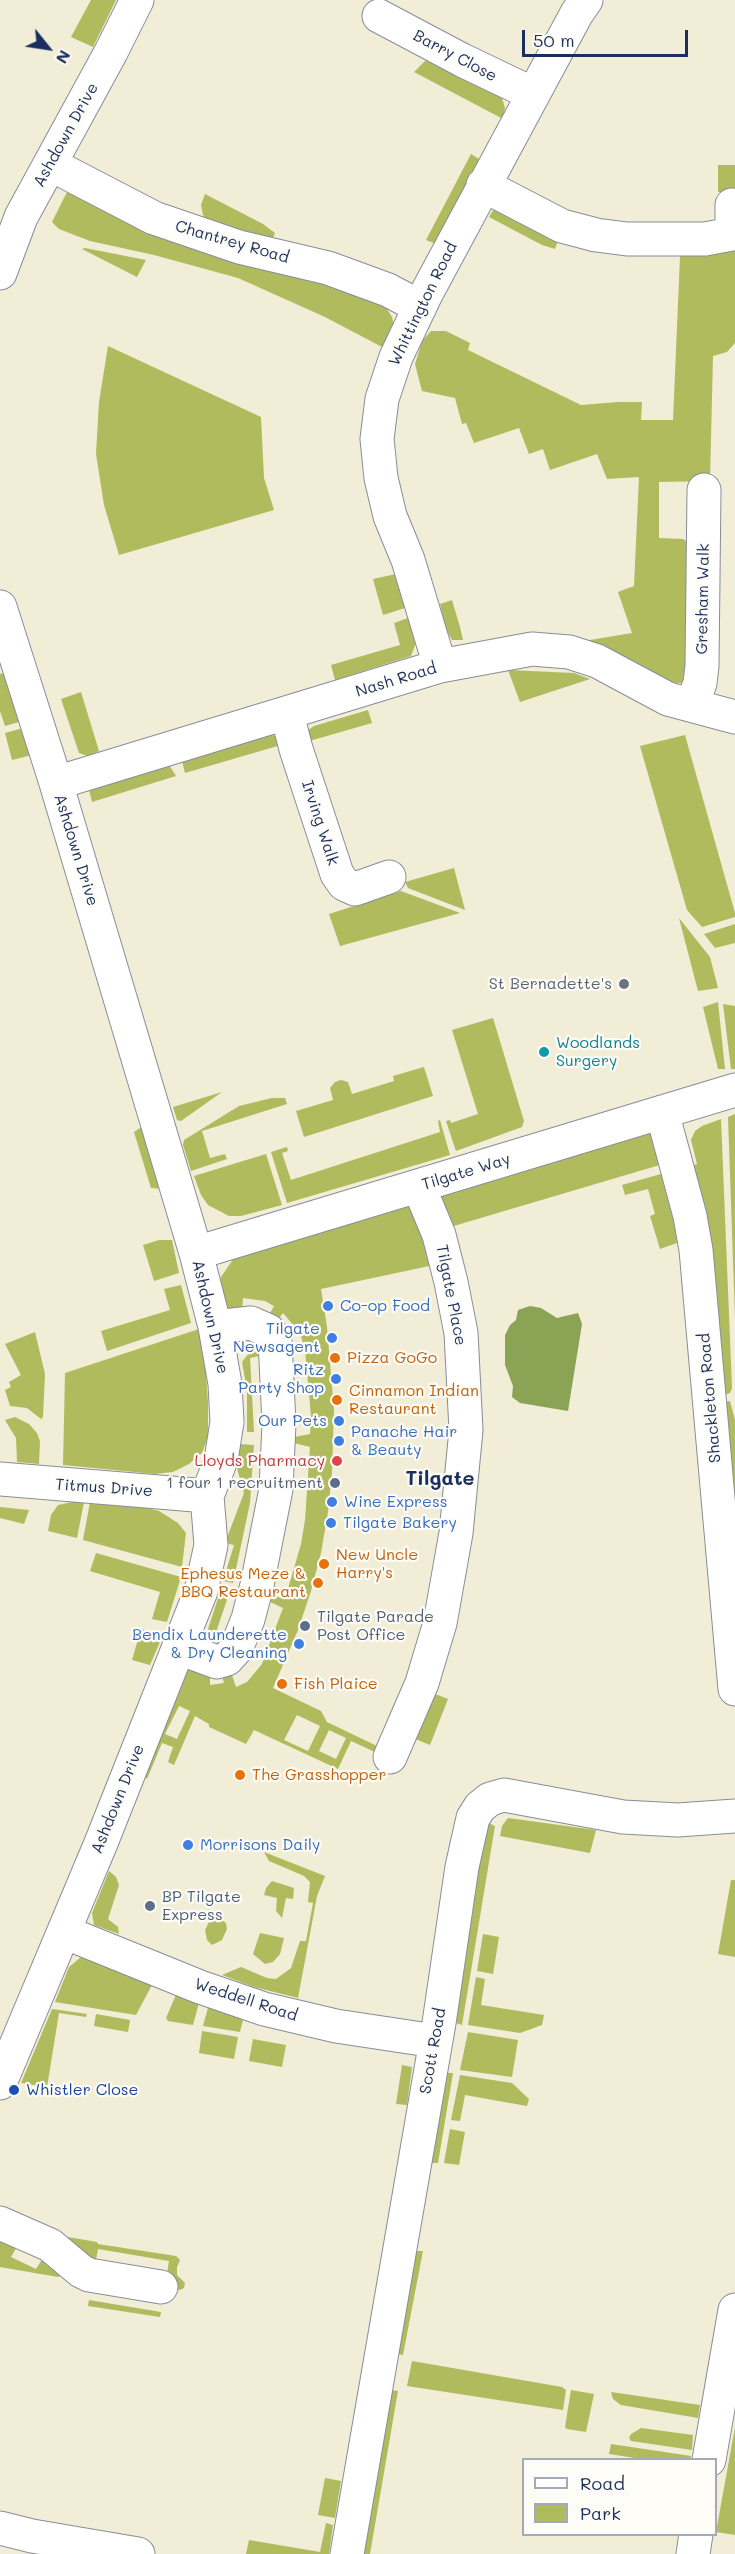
<!DOCTYPE html>
<style>
body{margin:0}
#map{position:relative;width:735px;height:2554px;overflow:hidden;background:#f1edd6;font-family:Mali,sans-serif}
canvas{display:block}
.legend{position:absolute;left:522px;top:2458px;width:195px;height:78px;box-sizing:border-box;background:#fdfcf7;border:2px solid #a3aaba;margin:0;padding:8px 10px;list-style:none;font-size:18px;color:#1b2f5e}
.legend li{display:flex;align-items:center;gap:12px;height:30px}
.legend b{width:30px;border:2px solid #a3aaba}
.north{position:absolute;left:18px;top:18px;width:60px;height:60px;-webkit-text-stroke:4px #fdfcf7;paint-order:stroke;rotate:120deg;font-size:16px;font-weight:700;line-height:24px;text-align:center;color:#1b2f5e}
.north::after{content:'';display:block;margin:auto;width:21px;height:27px;background:#1b2f5e;clip-path:polygon(50% 0,100% 100%,50% 72%,0 100%)}
.scale{position:absolute;left:522px;top:30px;width:166px;height:27px;box-sizing:border-box;border:3px solid #1b2f5e;border-top:0;padding-left:8px;font-size:18px;line-height:21px;white-space:nowrap;color:#1b2f5e;-webkit-text-stroke:4px #fdfcf7;paint-order:stroke}
</style>
<div id="map">
<canvas width="735" height="2554"></canvas>
<ul class="legend">
<li><b style="height:8px;background:#fff"></b>Road</li>
<li><b style="height:16px;background:#afbb5d"></b>Park</li>
</ul>
<div class="north">N</div>
<div class="scale">50 m</div>
</div>
<script>
const context = document.querySelector('canvas').getContext('2d');
context.lineJoin = 'round';
function fillPath(path, color) {
  context.fillStyle = color;
  context.fill(path, 'evenodd');
}
function shape(rows) {
  const path = new Path2D();
  for (const r of rows) {
    path.moveTo(r[0], r[1]);
    for (let i = 2; i < r.length; i += 2) path.lineTo(r[i], r[i + 1]);
  }
  return path;
}
function stroke(path, color, width, dash) {
  context.strokeStyle = color;
  context.lineWidth = width;
  context.lineCap = dash ? 'butt' : 'round';
  context.setLineDash(dash || []);
  context.stroke(path);
}
function drawText(font, color, halo, rows, align = 'center') {
  context.font = font + ' Mali,sans-serif';
  context.lineWidth = 4.5;
  context.setLineDash([]);
  context.textBaseline = 'middle';
  context.strokeStyle = halo;
  context.fillStyle = color;
  for (const [text, x, y, turn = 0] of rows) {
    context.save();
    context.translate(x, y);
    context.rotate((+turn || 0) * Math.PI / 180);
    context.textAlign = isNaN(turn) ? turn : align;
    if (halo) context.strokeText(text, 0, 0);
    context.fillText(text, 0, 0);
    context.restore();
  }
}
const green = shape([
 [91,0,116,0,93,47,71,37],
 [437,58,501,95,505,108,503,119,414,72,426,60],
 [471,154,481,160,436,244,426,240],
 [718,165,735,165,735,192,718,192],
 [67,192,80,192,257,260,384,304,392,317,394,326,384,348,325,317,238,278,154,255,90,241,59,229,52,222],
 [205,194,263,224,275,233,273,238,207,221,203,215,201,205],
 [495,207,560,235,555,249,542,245,489,217],
 [85,248,146,260,137,277,82,249],
 [735,248,735,343,727,352,713,356,710,481,659,482,659,538,683,539,692,545,694,554,684,683,676,683,661,678,578,642,632,633,618,592,634,586,639,477,607,479,597,454,550,470,543,449,529,454,519,428,474,443,466,423,462,424,455,398,422,391,415,364,422,341,431,331,446,331,470,343,468,350,581,405,618,402,642,402,641,420,673,420,680,257,683,250],
 [108,346,261,417,264,478,274,510,119,555,104,505,96,454,99,402],
 [396,574,405,608,383,615,373,579],
 [452,600,460,627,463,640,452,640,446,629,440,604],
 [408,618,416,643,411,656,335,680,331,665,400,645,394,623],
 [508,670,574,673,590,679,520,702],
 [4,673,10,684,19,722,5,726,0,711,0,674],
 [81,692,99,751,88,756,79,753,61,699],
 [368,710,372,723,306,742,307,731,314,726],
 [23,728,32,755,12,760,5,733],
 [268,732,276,737,281,745,185,773,182,761],
 [685,735,735,913,735,917,702,927,687,910,640,746],
 [168,763,176,776,92,802,88,785],
 [454,868,465,910,408,888,405,882],
 [401,891,460,913,340,946,329,914],
 [679,918,710,957,718,988,698,991],
 [735,924,735,943,715,948,704,934],
 [718,1002,725,1069,718,1069,703,1007],
 [723,1004,735,1006,735,1069,731,1069],
 [493,1018,524,1121,522,1127,456,1151,446,1121,450,1120,451,1123,478,1114,452,1030],
 [424,1067,433,1096,304,1137,296,1111,333,1100,330,1088,335,1082,341,1080,348,1082,352,1094,394,1081,393,1076],
 [222,1092,181,1121,177,1120,173,1107],
 [272,1098,285,1098,287,1104,202,1131,210,1158,225,1154,227,1159,191,1171,183,1145,184,1140,239,1106],
 [735,1114,735,1318,728,1117],
 [721,1119,732,1388,730,1393,724,1395,689,1167,697,1164,691,1140,695,1131,702,1126],
 [440,1120,450,1155,287,1203,271,1152,287,1147,288,1151,282,1153,291,1180,440,1132,438,1121],
 [140,1128,144,1128,163,1189,151,1188,134,1132],
 [638,1132,649,1133,658,1137,663,1164,447,1228,440,1197,446,1191],
 [266,1154,282,1205,241,1216,229,1216,208,1205,201,1195,194,1176],
 [661,1174,674,1223,677,1243,660,1249,650,1216,655,1214,648,1189,625,1195,622,1185],
 [408,1204,421,1211,434,1265,321,1289,327,1327,334,1410,332,1472,328,1512,321,1553,311,1591,298,1630,273,1688,321,1711,327,1722,379,1747,377,1753,351,1741,338,1769,254,1730,246,1744,209,1727,209,1724,195,1716,174,1765,168,1762,173,1747,162,1743,147,1779,143,1773,187,1663,210,1672,210,1685,224,1683,221,1672,230,1669,236,1687,247,1682,262,1664,283,1608,268,1601,270,1595,285,1599,301,1544,305,1520,310,1447,294,1443,294,1437,310,1434,311,1416,305,1350,300,1333,283,1313,275,1324,267,1319,274,1306,265,1301,243,1298,242,1311,228,1310,219,1289,221,1277,234,1258],
 [179,1706,190,1711,177,1739,165,1734],
 [297,1715,320,1726,308,1751,284,1740],
 [329,1730,346,1738,336,1759,319,1751],
 [159,1240,172,1240,179,1273,154,1281,143,1245],
 [181,1285,191,1323,107,1351,101,1331,170,1310,164,1289],
 [199,1329,205,1359,208,1402,208,1437,202,1453,189,1464,173,1472,155,1474,63,1465,65,1373],
 [35,1332,45,1374,43,1417,41,1419,27,1408,10,1406,5,1390,11,1387,9,1382,21,1375,5,1344],
 [261,1338,269,1354,250,1358,254,1432,247,1432,247,1390,242,1362],
 [730,1401,735,1420,735,1570,723,1402],
 [15,1417,29,1424,37,1433,40,1441,39,1464,17,1462,16,1438,5,1420],
 [238,1444,254,1445,250,1503,233,1583,223,1581,234,1545,225,1543,244,1493,236,1465],
 [72,1502,84,1502,77,1538,48,1531,51,1515,58,1505],
 [90,1502,131,1504,159,1511,178,1523,186,1533,182,1567,83,1540],
 [0,1507,29,1510,24,1524,0,1518],
 [96,1553,181,1577,167,1622,152,1619,160,1592,90,1571],
 [220,1592,229,1594,217,1629,236,1638,224,1653,208,1629],
 [141,1629,163,1635,150,1665,132,1660],
 [430,1692,448,1699,430,1745,413,1738],
 [508,1818,596,1830,590,1853,500,1836,502,1826],
 [487,1822,495,1826,462,2025,456,2023,458,2007,452,1991],
 [264,1852,325,1876,317,1896,298,1998,254,1987,222,1975,241,1967,267,1978,276,1979,291,1968,300,1941,306,1941,313,1903,308,1902,310,1882,304,1876,269,1861],
 [109,1871,116,1877,119,1885,108,1919,118,1927,119,1934,94,1925,92,1913],
 [731,1880,735,1880,735,1957,718,1954],
 [272,1881,294,1888,293,1899,286,1898,282,1918,276,1911,277,1898,264,1895,266,1888],
 [218,1917,226,1923,227,1929,222,1940,212,1945,207,1940,205,1930,209,1922],
 [260,1933,284,1938,280,1954,273,1962,265,1964,253,1954],
 [483,1934,499,1937,493,1974,477,1971],
 [87,1952,152,1985,136,2015,55,2002,69,1967],
 [476,1977,485,1979,481,2005,544,2015,542,2025,520,2033,468,2025],
 [178,1990,200,1999,193,2025,168,2021,166,2018],
 [209,2004,244,2016,240,2032,203,2026],
 [52,2009,87,2014,86,2017,59,2013,47,2087,21,2083],
 [96,2014,130,2020,128,2032,94,2026],
 [202,2031,238,2037,234,2059,199,2053],
 [468,2032,518,2040,512,2077,460,2070],
 [253,2039,286,2045,282,2067,249,2061],
 [402,2065,412,2067,407,2105,396,2104],
 [447,2073,453,2073,438,2163,429,2163],
 [460,2075,512,2083,529,2099,527,2106,465,2095,460,2121,451,2120],
 [450,2129,465,2132,459,2165,444,2163],
 [0,2230,21,2240,11,2257,36,2269,46,2253,63,2275,58,2277,0,2267],
 [62,2236,97,2242,98,2244,176,2256,180,2260,177,2267,177,2275,185,2283,184,2288,180,2290,165,2287,169,2261,98,2249,95,2265],
 [408,2251,423,2251,403,2355,390,2353],
 [89,2300,161,2312,160,2317,88,2306],
 [412,2361,562,2387,566,2390,563,2410,407,2386],
 [384,2389,398,2391,370,2554,356,2554],
 [571,2390,594,2394,586,2432,567,2429,565,2427],
 [611,2392,700,2405,698,2418,621,2405,613,2399],
 [735,2427,735,2535,716,2532],
 [641,2428,693,2435,692,2450,631,2441,629,2438,631,2434],
 [611,2444,691,2456,690,2459,641,2459,609,2454],
 [325,2478,341,2481,335,2518,318,2515],
 [326,2523,333,2525,329,2554,246,2554,249,2540,320,2552]
]);
const forest = shape([
 [530,1306,541,1308,557,1318,578,1313,582,1324,568,1411,520,1403,512,1397,513,1386,505,1365,505,1335,510,1325,516,1320,518,1310]
]);
const minor = shape([
 [379,16,462,60,533,94],
 [50,164,154,218,239,247,328,268,388,290,420,307],
 [483,185,562,226,596,235,627,239,705,239,732,234,732,205],
 [0,273,21,217,111,52,137,0],
 [0,607,56,783,196,1253,215,1327,225,1384,227,1422,221,1460,207,1496,211,1545,201,1591,101,1843,0,2083],
 [440,666,408,560,390,516,381,478,377,439,382,399,396,357,426,294,577,13,586,0],
 [692,705,700,683,702,666,704,490],
 [287,714,296,749,337,874,344,884,355,889,389,877],
 [56,783,440,666,532,649,569,652,597,661,668,699,735,717],
 [662,1112,690,1216,696,1250,735,1689],
 [196,1253,735,1090],
 [0,1479,207,1496],
 [179,1648,217,1662,227,1659,236,1649,248,1619,257,1585,276,1489,279,1424,275,1340,269,1331,251,1323,215,1327],
 [390,1757,422,1683,440,1623,456,1533,466,1430,461,1333,451,1282,439,1235,419,1187],
 [64,1932,200,1987,264,2009,336,2026,435,2041],
 [0,2223,50,2245,81,2271,89,2275,161,2287],
 [709,2460,735,2310],
 [0,2528,32,2536,138,2554],
 [347,2554,439,2023,462,1867,473,1818,480,1807,490,1799,504,1795,623,1817,678,1820,735,1816],
 [693,2554,696,2534]
]);
const markers = [
 [624,984,6,"#6b7280"],
 [544,1052,6,"#0f9aa8"],
 [328,1306,6,"#3f7fe0"],
 [332,1338,6,"#3f7fe0"],
 [335,1358,6,"#e8710a"],
 [336,1379,6,"#3f7fe0"],
 [337,1400,6,"#e8710a"],
 [339,1421,6,"#3f7fe0"],
 [339,1441,6,"#3f7fe0"],
 [337,1461,6,"#e0444e"],
 [335,1483,6,"#5c6f8a"],
 [332,1502,6,"#3f7fe0"],
 [331,1523,6,"#3f7fe0"],
 [324,1564,6,"#e8710a"],
 [318,1583,6,"#e8710a"],
 [305,1626,6,"#5c6f8a"],
 [299,1644,6,"#3f7fe0"],
 [282,1684,6,"#e8710a"],
 [240,1775,6,"#e8710a"],
 [188,1845,6,"#3f7fe0"],
 [150,1906,6,"#5c6f8a"],
 [14,2090,6,"#1a4fb4"]
];
const streetNames = [
 ["Barry Close",455,56,28],
 ["Ashdown Drive",66,135,-61],
 ["Chantrey Road",232,242,16],
 ["Whittington Road",423,304,-64],
 ["Gresham Walk",703,599,-89],
 ["Nash Road",396,680,-17],
 ["Irving Walk",320,823,72],
 ["Ashdown Drive",76,850,73],
 ["Tilgate Way",466,1172,-17],
 ["Tilgate Place",451,1295,79],
 ["Ashdown Drive",210,1317,77],
 ["Shackleton Road",710,1398,-95],
 ["Titmus Drive",104,1488,4],
 ["Ashdown Drive",118,1799,-68],
 ["Weddell Road",246,2000,18],
 ["Scott Road",433,2051,-80]
];
const worshipNames = [
 ["St Bernadette's",612,984]
];
const cultureNames = [
 ["Woodlands",556,1043],
 ["Surgery",556,1061]
];
const shopNames = [
 ["Co-op Food",340,1306],
 ["Tilgate",320,1329,"right"],
 ["Newsagent",320,1347,"right"],
 ["Ritz",324,1370,"right"],
 ["Party Shop",324,1388,"right"],
 ["Our Pets",327,1421,"right"],
 ["Panache Hair",351,1432],
 ["& Beauty",351,1450],
 ["Wine Express",344,1502],
 ["Tilgate Bakery",343,1523],
 ["Bendix Launderette",287,1635,"right"],
 ["& Dry Cleaning",287,1653,"right"],
 ["Morrisons Daily",200,1845]
];
const foodNames = [
 ["Pizza GoGo",347,1358],
 ["Cinnamon Indian",349,1391],
 ["Restaurant",349,1409],
 ["New Uncle",336,1555],
 ["Harry's",336,1573],
 ["Ephesus Meze &",306,1574,"right"],
 ["BBQ Restaurant",306,1592,"right"],
 ["Fish Plaice",294,1684],
 ["The Grasshopper",252,1775]
];
const healthNames = [
 ["Lloyds Pharmacy",325,1461]
];
const serviceNames = [
 ["1 four 1 recruitment",323,1483,"right"],
 ["Tilgate Parade",317,1617],
 ["Post Office",317,1635],
 ["BP Tilgate",162,1897],
 ["Express",162,1915]
];
const transitNames = [
 ["Whistler Close",26,2090]
];
const quarterNames = [
 ["Tilgate",440,1479]
];
fillPath(green, '#afbb5d');
fillPath(forest, '#8ba354');
stroke(minor, '#868e9a', 35);
stroke(minor, '#fff', 33);
for (const [x, y, r, color] of markers) {
  const dot = new Path2D();
  dot.arc(x, y, r, 0, 2 * Math.PI);
  context.fillStyle = color;
  context.fill(dot);
  stroke(dot, '#fdfcf7', 2);
}
drawText('16px', '#1b2f5e', '#fdfcf7', streetNames);
drawText('16px', '#5b616d', '#fdfcf7', worshipNames, 'right');
drawText('16px', '#0d838f', '#fdfcf7', cultureNames, 'left');
drawText('16px', '#366cbe', '#fdfcf7', shopNames, 'left');
drawText('16px', '#c56008', '#fdfcf7', foodNames, 'left');
drawText('16px', '#be3a42', '#fdfcf7', healthNames, 'right');
drawText('16px', '#4e5e75', '#fdfcf7', serviceNames, 'left');
drawText('16px', '#164399', '#fdfcf7', transitNames, 'left');
drawText('bold 20px', '#1b2f5e', '#fdfcf7', quarterNames);
</script>
